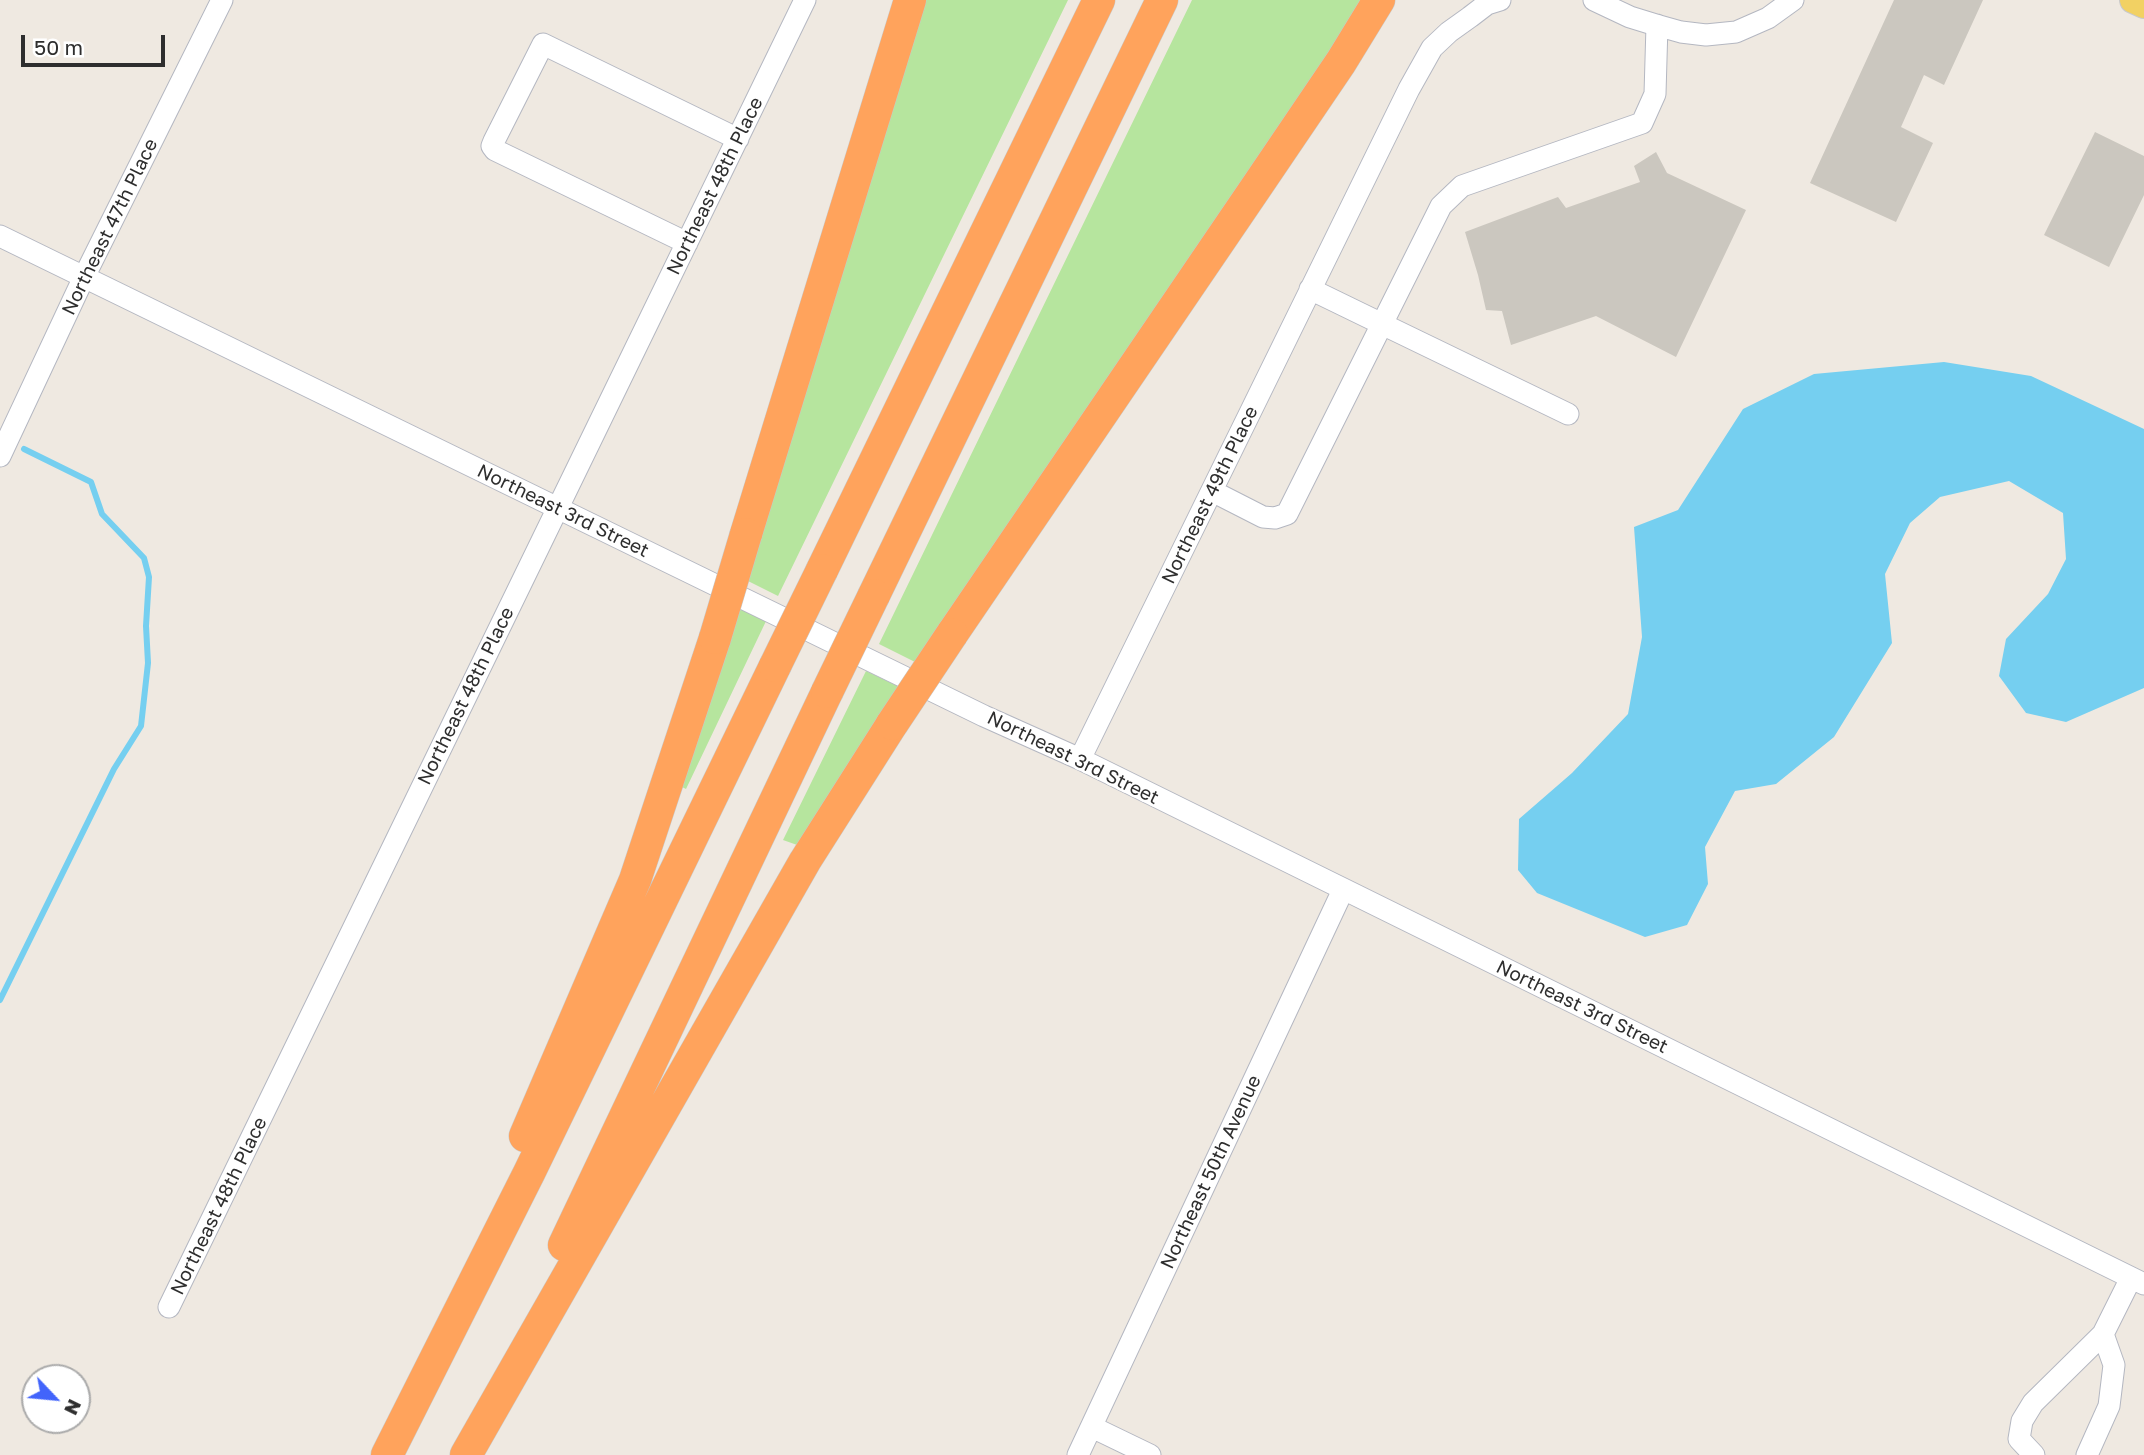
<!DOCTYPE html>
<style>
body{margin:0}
#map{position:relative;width:2144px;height:1455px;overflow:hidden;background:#efe9e1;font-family:"Golos Text",sans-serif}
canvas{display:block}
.north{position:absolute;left:21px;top:1364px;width:70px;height:70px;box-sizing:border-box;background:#fff;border:2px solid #ababab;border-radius:50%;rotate:116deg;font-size:19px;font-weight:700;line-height:28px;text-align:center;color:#2e2e2e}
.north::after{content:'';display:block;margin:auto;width:24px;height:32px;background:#4264fb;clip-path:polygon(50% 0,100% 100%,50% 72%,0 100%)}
.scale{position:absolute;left:21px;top:35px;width:144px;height:32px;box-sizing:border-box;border:4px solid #2e2e2e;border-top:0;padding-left:9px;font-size:21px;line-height:24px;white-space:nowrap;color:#2e2e2e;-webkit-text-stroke:5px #fff;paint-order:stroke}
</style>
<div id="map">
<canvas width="2144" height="1455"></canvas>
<div class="north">N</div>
<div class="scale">50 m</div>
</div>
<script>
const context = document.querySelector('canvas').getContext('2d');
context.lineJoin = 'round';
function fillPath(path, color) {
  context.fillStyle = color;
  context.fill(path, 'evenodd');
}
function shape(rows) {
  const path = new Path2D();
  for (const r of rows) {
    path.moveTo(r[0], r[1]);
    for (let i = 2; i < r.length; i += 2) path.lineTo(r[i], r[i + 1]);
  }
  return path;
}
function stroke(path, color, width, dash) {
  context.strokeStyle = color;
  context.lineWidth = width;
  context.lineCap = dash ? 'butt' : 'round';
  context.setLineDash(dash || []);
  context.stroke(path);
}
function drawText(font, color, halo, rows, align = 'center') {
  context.font = font + ' "Golos Text",sans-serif';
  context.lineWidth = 5;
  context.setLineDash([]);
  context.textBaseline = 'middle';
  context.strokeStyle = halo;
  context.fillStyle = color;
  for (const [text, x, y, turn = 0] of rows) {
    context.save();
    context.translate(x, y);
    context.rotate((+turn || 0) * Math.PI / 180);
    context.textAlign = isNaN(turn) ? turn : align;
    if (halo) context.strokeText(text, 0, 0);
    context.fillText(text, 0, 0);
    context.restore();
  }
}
const green = shape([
 [922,0,1068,0,778,596,746,580],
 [1192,0,1364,0,919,664,879,644],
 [738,605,767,619,686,789,680,786],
 [866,671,902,688,800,846,783,840]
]);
const water = shape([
 [1944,362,2031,376,2144,429,2144,688,2066,722,2026,713,1999,676,2006,639,2048,594,2066,559,2063,513,2009,481,1940,497,1910,523,1885,574,1892,643,1834,737,1776,784,1735,791,1705,847,1708,884,1687,925,1645,937,1537,893,1518,870,1519,819,1572,773,1628,714,1642,637,1634,527,1678,510,1743,409,1814,374]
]);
const stream = shape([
 [0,1000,114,769,141,726,148,663,146,626,149,577,144,558,102,514,91,482,24,449]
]);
const building = shape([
 [1894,0,1983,0,1944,85,1924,75,1901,127,1933,143,1896,222,1810,183],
 [2095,132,2144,156,2144,195,2109,267,2044,235],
 [1656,152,1667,173,1746,210,1676,357,1596,316,1511,345,1502,311,1486,310,1478,275,1465,232,1558,197,1566,208,1640,182,1634,166]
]);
const minor = shape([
 [1594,0,1630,17,1656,25,1681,32,1706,35,1736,32,1768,18,1793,0],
 [0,236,984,716,1080,759,2144,1284],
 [687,243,495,150,492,146,494,141,543,44,738,139],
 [1310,289,1382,324,1441,206,1462,186,1642,123,1655,94,1657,25],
 [0,456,84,277,222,0],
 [1212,491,1263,517,1275,518,1287,514,1382,324,1568,414],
 [1080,759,1409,89,1432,48,1449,32,1470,17,1487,4,1500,0],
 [169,1307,805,0],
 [1092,1427,1150,1455],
 [1078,1455,1343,890],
 [2034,1455,2019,1439,2022,1421,2033,1403,2103,1334,2131,1278],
 [2087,1455,2109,1406,2114,1365,2103,1334]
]);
const major = shape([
 [2133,0,2144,5]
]);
const highway = shape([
 [746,534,910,0],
 [822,570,1099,0],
 [874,595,1162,0],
 [952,634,1259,183,1341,62,1379,0],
 [525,1136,635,880,715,638],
 [564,1245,827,692],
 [387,1455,529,1173,775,666],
 [466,1455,805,861,892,724]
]);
const highwayBridge = shape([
 [715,638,746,534],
 [775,666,822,570],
 [827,692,874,595],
 [892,724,952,634]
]);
const streetNames = [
 ["Northeast 48th Place",715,186,-64],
 ["Northeast 47th Place",110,227,-64],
 ["Northeast 49th Place",1210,495,-64],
 ["Northeast 3rd Street",563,511,26],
 ["Northeast 48th Place",466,696,-64],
 ["Northeast 3rd Street",1073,758,26],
 ["Northeast 3rd Street",1582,1007,26],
 ["Northeast 50th Avenue",1211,1172,-65],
 ["Northeast 48th Place",219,1206,-64]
];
fillPath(green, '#b6e59e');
fillPath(water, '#75cff0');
stroke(stream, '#75cff0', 6);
fillPath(building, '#cbc7bf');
stroke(minor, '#b4b7c1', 23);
stroke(major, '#c9c9c9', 28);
stroke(highway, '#c9c9c9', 33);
stroke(minor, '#fff', 21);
stroke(major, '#f2d163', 26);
stroke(highway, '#ffa35c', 32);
stroke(highwayBridge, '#c9c9c9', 33, []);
stroke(highwayBridge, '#ffa35c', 32);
drawText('19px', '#2e2e2e', '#fff', streetNames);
</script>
